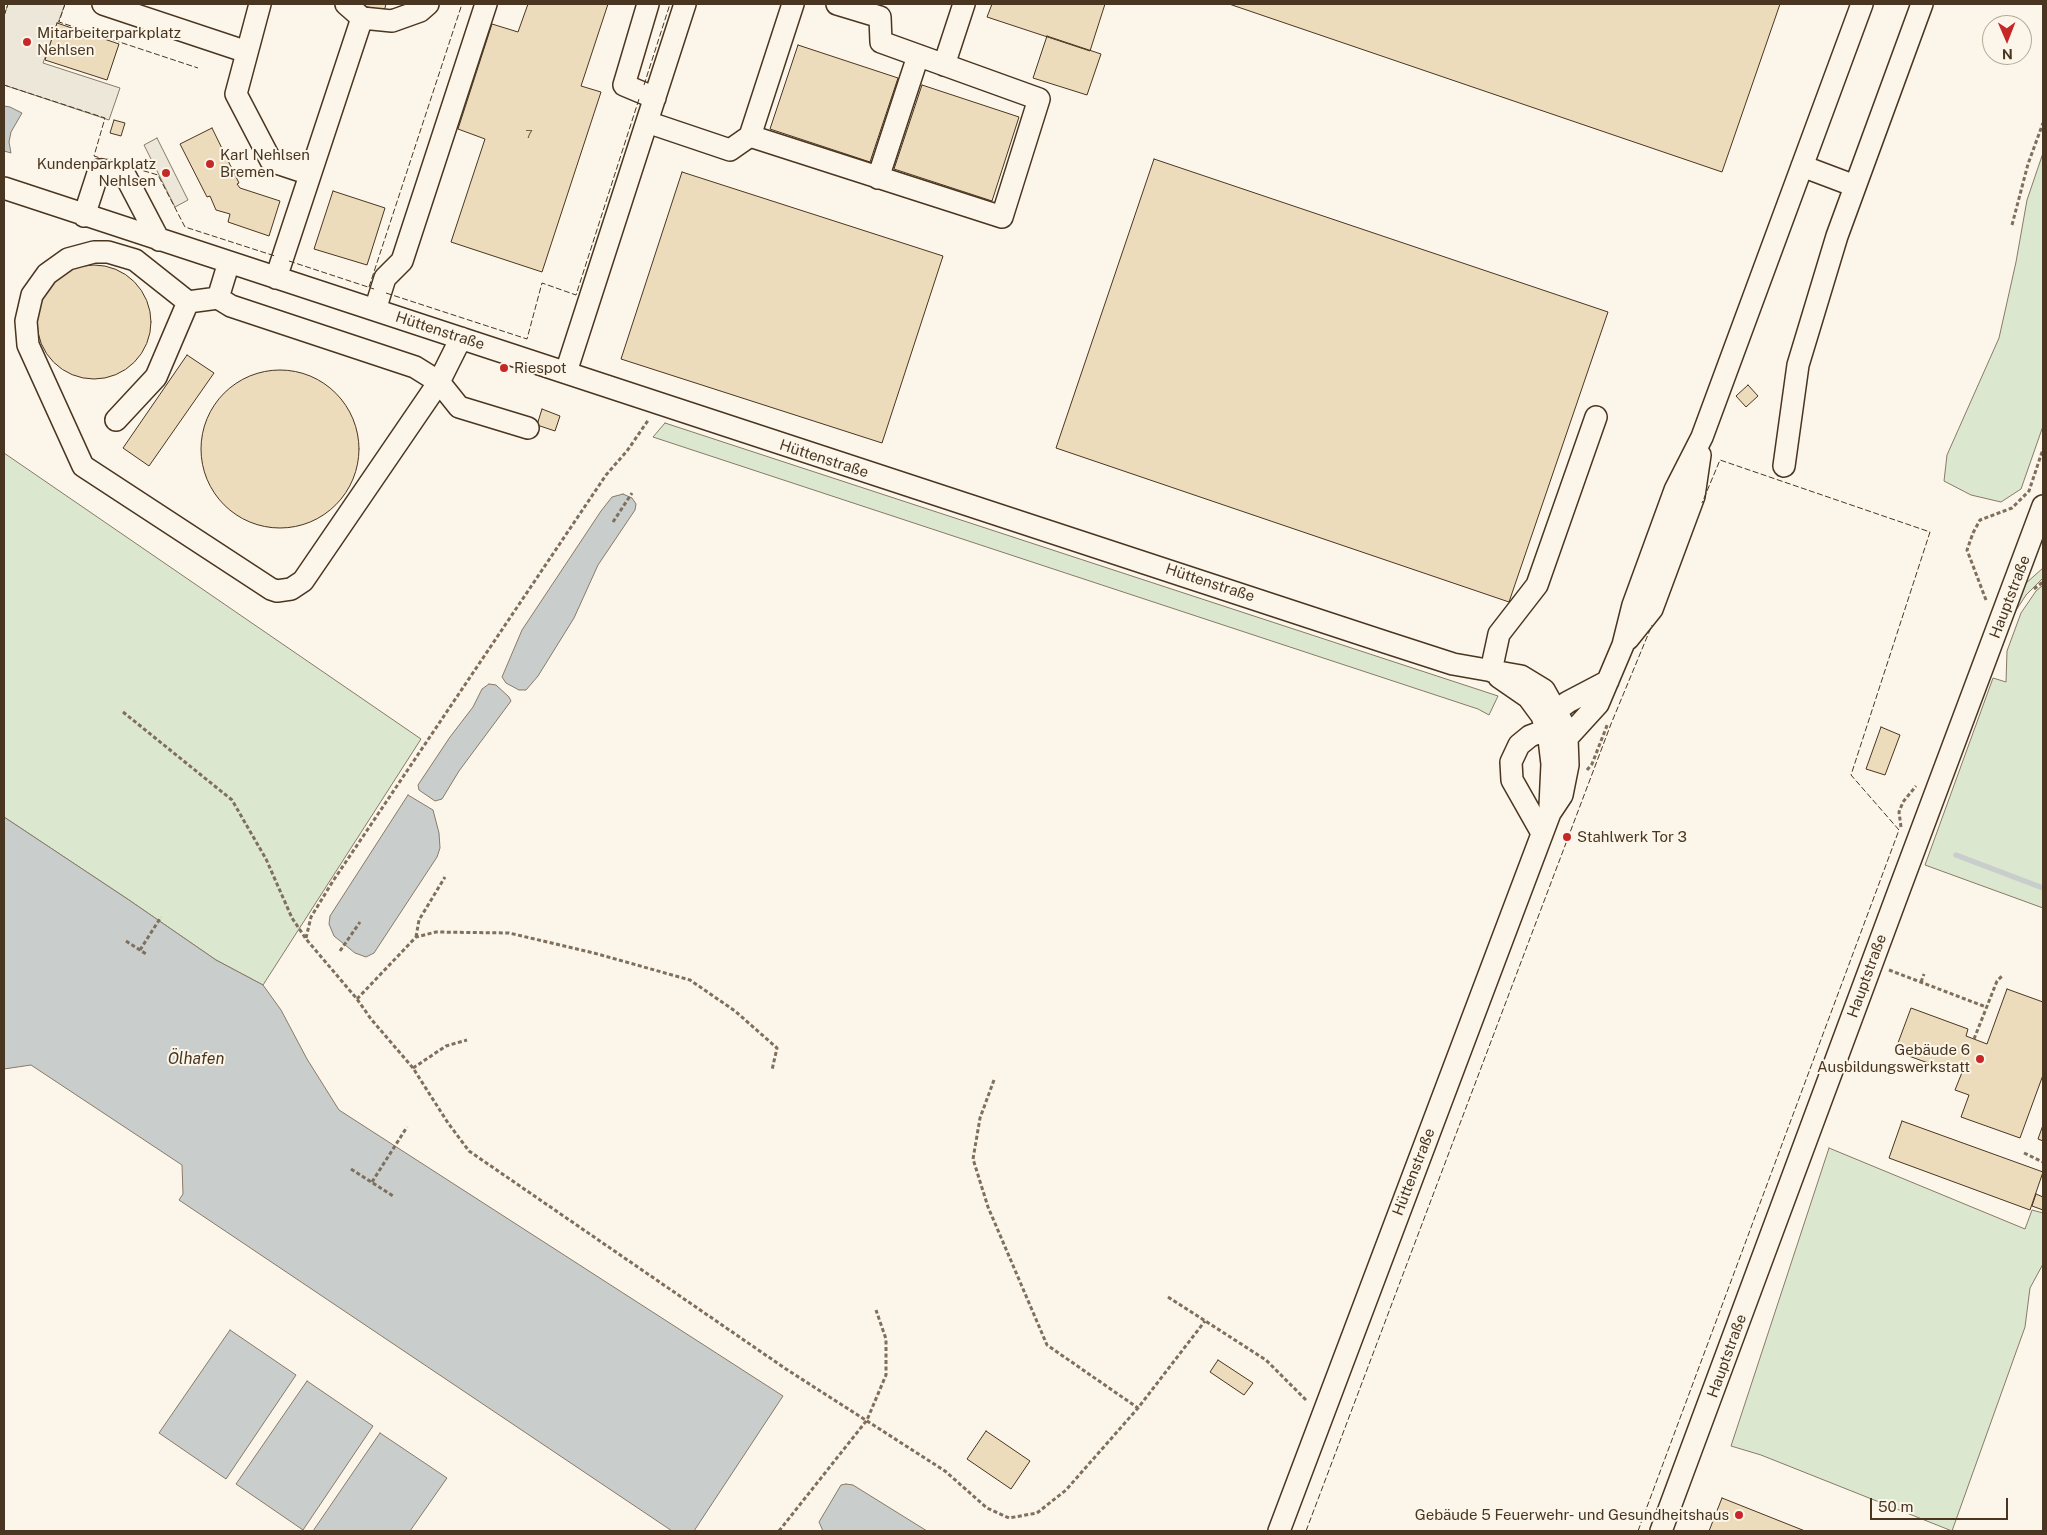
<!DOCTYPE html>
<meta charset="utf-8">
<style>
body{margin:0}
#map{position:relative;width:2047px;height:1535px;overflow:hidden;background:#fbf6e9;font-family:"Public Sans",sans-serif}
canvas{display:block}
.frame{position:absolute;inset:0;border:5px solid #4a3520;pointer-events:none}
.north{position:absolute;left:1982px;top:15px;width:50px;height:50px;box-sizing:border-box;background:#fbf6e9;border:1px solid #b4a999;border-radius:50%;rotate:179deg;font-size:14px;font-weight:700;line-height:20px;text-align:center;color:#4a3520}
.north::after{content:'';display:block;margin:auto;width:18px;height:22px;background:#c62828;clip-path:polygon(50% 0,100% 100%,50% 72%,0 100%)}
.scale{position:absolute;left:1870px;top:1498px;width:138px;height:22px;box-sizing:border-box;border:2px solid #4a3520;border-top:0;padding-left:6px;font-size:15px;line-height:18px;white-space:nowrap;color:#4a3520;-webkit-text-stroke:4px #fbf6e9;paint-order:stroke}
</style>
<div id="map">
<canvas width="2047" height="1535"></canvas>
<div class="frame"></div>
<div class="north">N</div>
<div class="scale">50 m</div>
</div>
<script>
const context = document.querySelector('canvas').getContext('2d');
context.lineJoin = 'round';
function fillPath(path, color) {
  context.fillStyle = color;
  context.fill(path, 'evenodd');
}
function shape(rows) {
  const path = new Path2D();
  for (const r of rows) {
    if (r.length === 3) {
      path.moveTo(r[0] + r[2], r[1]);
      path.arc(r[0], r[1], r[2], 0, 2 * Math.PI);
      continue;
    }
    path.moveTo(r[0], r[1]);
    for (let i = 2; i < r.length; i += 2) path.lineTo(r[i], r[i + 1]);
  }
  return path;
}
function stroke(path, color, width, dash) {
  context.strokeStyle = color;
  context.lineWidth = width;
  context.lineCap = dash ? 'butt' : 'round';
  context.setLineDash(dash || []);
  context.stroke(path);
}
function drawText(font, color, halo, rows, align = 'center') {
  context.font = font + ' "Public Sans",sans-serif';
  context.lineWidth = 4;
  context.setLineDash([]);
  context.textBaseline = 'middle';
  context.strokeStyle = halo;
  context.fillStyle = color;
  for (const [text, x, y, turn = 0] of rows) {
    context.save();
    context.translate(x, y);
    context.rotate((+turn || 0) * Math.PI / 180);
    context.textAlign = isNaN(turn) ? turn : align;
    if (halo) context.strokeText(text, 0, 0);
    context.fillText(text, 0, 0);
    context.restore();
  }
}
const green = shape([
 [2043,153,2043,426,2021,489,2001,502,1971,495,1944,481,1947,455,1999,338,2016,262,2027,200,2043,153],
 [665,423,1498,696,1489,715,1478,709,653,437,665,423],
 [4,453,421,739,263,985,216,960,129,900,4,817,4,453],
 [2043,568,2043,578,2026,595,2013,615,2017,597,2025,584,2043,568],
 [2043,585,2043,908,1925,865,1993,678,2006,682,2007,651,2021,613,2036,591,2043,585],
 [1829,1148,2025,1229,2032,1210,2043,1213,2043,1264,2030,1288,2025,1327,1952,1531,1761,1455,1731,1446,1829,1148]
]);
const parking = shape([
 [8,4,65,4,43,63,120,88,109,120,4,85,4,16,8,4],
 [157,138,188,200,175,207,144,145,157,138]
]);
const water = shape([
 [4,106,10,107,22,113,11,132,9,142,11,153,4,151,4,106],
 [623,494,632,498,636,504,635,510,598,565,574,618,538,676,526,690,519,690,506,683,502,677,522,630,601,511,612,497,623,494],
 [489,684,496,685,509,697,511,701,459,771,442,799,435,801,419,790,418,785,450,737,473,707,482,689,489,684],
 [408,795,433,810,439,833,440,848,437,857,374,953,366,957,355,953,334,936,329,924,330,916,408,795],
 [4,817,129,900,216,960,263,985,281,1010,307,1059,339,1110,783,1396,694,1531,672,1531,179,1200,183,1194,182,1165,31,1065,4,1069,4,817],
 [230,1330,296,1375,226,1479,159,1433,230,1330],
 [307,1381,373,1426,303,1530,236,1484,307,1381],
 [380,1433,447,1478,410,1531,313,1531,380,1433],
 [846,1484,853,1485,927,1531,823,1531,819,1522,841,1485,846,1484]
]);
const stream = shape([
 [1956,855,2043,888]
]);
const building = shape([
 [358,4,386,4,384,12,358,4],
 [528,4,608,4,581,86,601,92,542,272,451,242,485,139,458,129,492,24,518,32,528,4],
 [992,4,1105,4,1090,51,987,17,992,4],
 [1229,4,1780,4,1722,172,1229,4],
 [57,23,119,44,107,80,45,60,57,23],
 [1047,36,1101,54,1087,95,1033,78,1047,36],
 [798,45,898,78,870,162,770,129,798,45],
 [922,85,1019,117,992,201,894,169,922,85],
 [114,120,125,123,121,136,110,133,114,120],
 [212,128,239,183,237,184,240,188,280,201,269,236,228,222,230,214,216,210,210,196,207,197,180,144,212,128],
 [1154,159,1608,312,1509,602,1056,448,1154,159],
 [682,172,943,256,882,443,621,359,682,172],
 [333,191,385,208,367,265,314,249,333,191],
 [94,322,57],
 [187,355,214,373,149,466,123,448,187,355],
 [280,449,79],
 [1748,385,1758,396,1746,407,1736,396,1748,385],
 [542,409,560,416,555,431,537,425,542,409],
 [1881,727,1900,735,1885,775,1866,769,1881,727],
 [2007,989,2043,1002,2043,1075,2020,1138,1961,1117,1969,1095,1955,1090,1963,1070,1955,1067,1953,1072,1895,1051,1911,1008,1968,1029,1966,1036,1987,1044,2007,989],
 [1902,1121,2043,1172,2030,1210,1889,1158,1902,1121],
 [2043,1125,2043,1141,2038,1139,2043,1125],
 [2036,1194,2043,1197,2043,1210,2032,1206,2036,1194],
 [1218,1360,1253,1383,1244,1395,1210,1372,1218,1360],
 [986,1431,1030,1461,1011,1489,967,1459,986,1431],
 [1722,1498,1805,1531,1709,1531,1722,1498]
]);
const path = shape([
 [2012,225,2028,164,2043,123],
 [613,522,632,493],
 [2034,589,2043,582],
 [1986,600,1967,550,1973,533,1980,520,2012,508,2029,491,2043,449],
 [123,712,232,800,266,859,292,918,306,939,357,999,371,1019,413,1068,448,1123,469,1151,786,1369,945,1471,987,1508,1009,1518,1037,1513,1066,1490,1138,1408,1205,1321],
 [1587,770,1592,764,1608,723],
 [1901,827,1899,812,1903,802,1916,786],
 [416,937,419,920,445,877],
 [306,938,311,917,333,881,606,475,627,451,649,419],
 [126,941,146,954],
 [140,950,161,917],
 [340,951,360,922],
 [1889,970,1986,1007],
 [1921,982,1924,974],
 [357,999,416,937,436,932,509,933,594,953,690,980,735,1011,777,1048,772,1070],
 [1974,1039,1997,981,2002,976],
 [413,1068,446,1046,467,1040],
 [994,1080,980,1118,973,1159,988,1207,1047,1345,1138,1408],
 [2024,1153,2043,1162],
 [351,1169,393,1196],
 [372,1182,407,1127],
 [1168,1297,1266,1360,1307,1401],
 [779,1531,867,1420,886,1375,886,1339,876,1310]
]);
const minor = shape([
 [103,4,247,52],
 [260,4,236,94,271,161,310,174],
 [648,4,624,85,655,98],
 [362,18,392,21,420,11,428,4],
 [944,65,964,4],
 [647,122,730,150,750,136,793,4],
 [750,136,1002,217,1039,99,881,42,880,17,837,4],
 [1802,166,1855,186],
 [878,178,918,56],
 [4,188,1385,642,1453,664,1521,676,1544,690,1562,722,1567,738,1568,765,1562,795,1550,813,1279,1531],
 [84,216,99,170,118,172,126,177,159,240],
 [276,278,362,18,346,4],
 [218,298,231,306,415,367,439,382,459,407,528,428],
 [188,302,218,298,229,262],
 [375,310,385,278,402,261,486,4],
 [566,372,685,4],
 [116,420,156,377,188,302,135,260,108,252,94,252,68,259,47,274,32,295,26,321,28,345,83,466,271,589,277,591,291,589,303,581,439,382,461,338],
 [1784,466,1798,365,1837,236,1922,4],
 [1628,639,1652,609,1694,496,1700,455],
 [1491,671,1499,634,1537,585,1596,417],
 [1499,677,1528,697,1542,716,1549,739,1552,764,1550,806],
 [1567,738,1598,704,1623,645,1633,605,1675,490,1702,437,1862,4],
 [1542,833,1512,780,1511,762,1519,745,1530,736,1546,730,1557,710,1568,702,1608,681],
 [1661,1531,1898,893,2043,506]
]);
const fence = shape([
 [65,4,59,22,198,68],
 [4,16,8,4],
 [4,85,105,118,94,156,110,161],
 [644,85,670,4],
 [127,166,158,175,185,227,275,256],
 [289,261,374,289],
 [369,287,462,4],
 [386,293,527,339,542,283,576,295,639,99],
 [1306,1531,1611,724,1652,625],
 [1638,1531,1899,830,1851,775,1930,532,1720,460,1702,503]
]);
const markers = [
 [27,42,5,"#c62828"],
 [210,164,5,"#c62828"],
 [166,173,5,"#c62828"],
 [504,368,5,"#c62828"],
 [1567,837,5,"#c62828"],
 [1980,1059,5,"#c62828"],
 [1739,1515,5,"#c62828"]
];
const numberNames = [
 ["7",529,134]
];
const poiNames = [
 ["Mitarbeiterparkplatz",37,33],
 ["Nehlsen",37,50],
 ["Karl Nehlsen",220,155],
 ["Bremen",220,172],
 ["Kundenparkplatz",156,164,"right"],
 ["Nehlsen",156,181,"right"],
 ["Riespot",514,368],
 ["Stahlwerk Tor 3",1577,837],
 ["Gebäude 6",1970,1050,"right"],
 ["Ausbildungswerkstatt",1970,1067,"right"],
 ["Gebäude 5 Feuerwehr- und Gesundheitshaus",1729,1515,"right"]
];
const streetNames = [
 ["Hüttenstraße",440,331,18],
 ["Hüttenstraße",824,459,18],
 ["Hüttenstraße",1210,583,18],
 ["Hauptstraße",2010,597,-69],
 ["Hauptstraße",1867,976,-70],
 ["Hüttenstraße",1414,1172,-69],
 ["Hauptstraße",1727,1356,-70]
];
const waterNames = [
 ["Ölhafen",196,1059]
];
fillPath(green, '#dce7d0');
stroke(green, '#887966', 1);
fillPath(parking, '#ede7d9');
stroke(parking, '#887966', 1);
fillPath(water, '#c9cecd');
stroke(water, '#887966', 1);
stroke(stream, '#c9cecd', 5.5);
fillPath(building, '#ecdcbc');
stroke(building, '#4a3520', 1);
stroke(minor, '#4a3520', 24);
stroke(path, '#7f6f5c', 3, [4, 2.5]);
stroke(minor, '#fbf6e9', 21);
stroke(fence, '#4a3520', 1, [6, 2.5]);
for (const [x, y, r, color] of markers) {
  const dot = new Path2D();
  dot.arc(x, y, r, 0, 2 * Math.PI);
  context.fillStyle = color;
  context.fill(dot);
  stroke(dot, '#fbf6e9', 2);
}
drawText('12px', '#725f47', null, numberNames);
drawText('15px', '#4a3520', '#fbf6e9', poiNames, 'left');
drawText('15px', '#4a3520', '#fbf6e9', streetNames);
drawText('italic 16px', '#4a3520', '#fbf6e9', waterNames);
</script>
